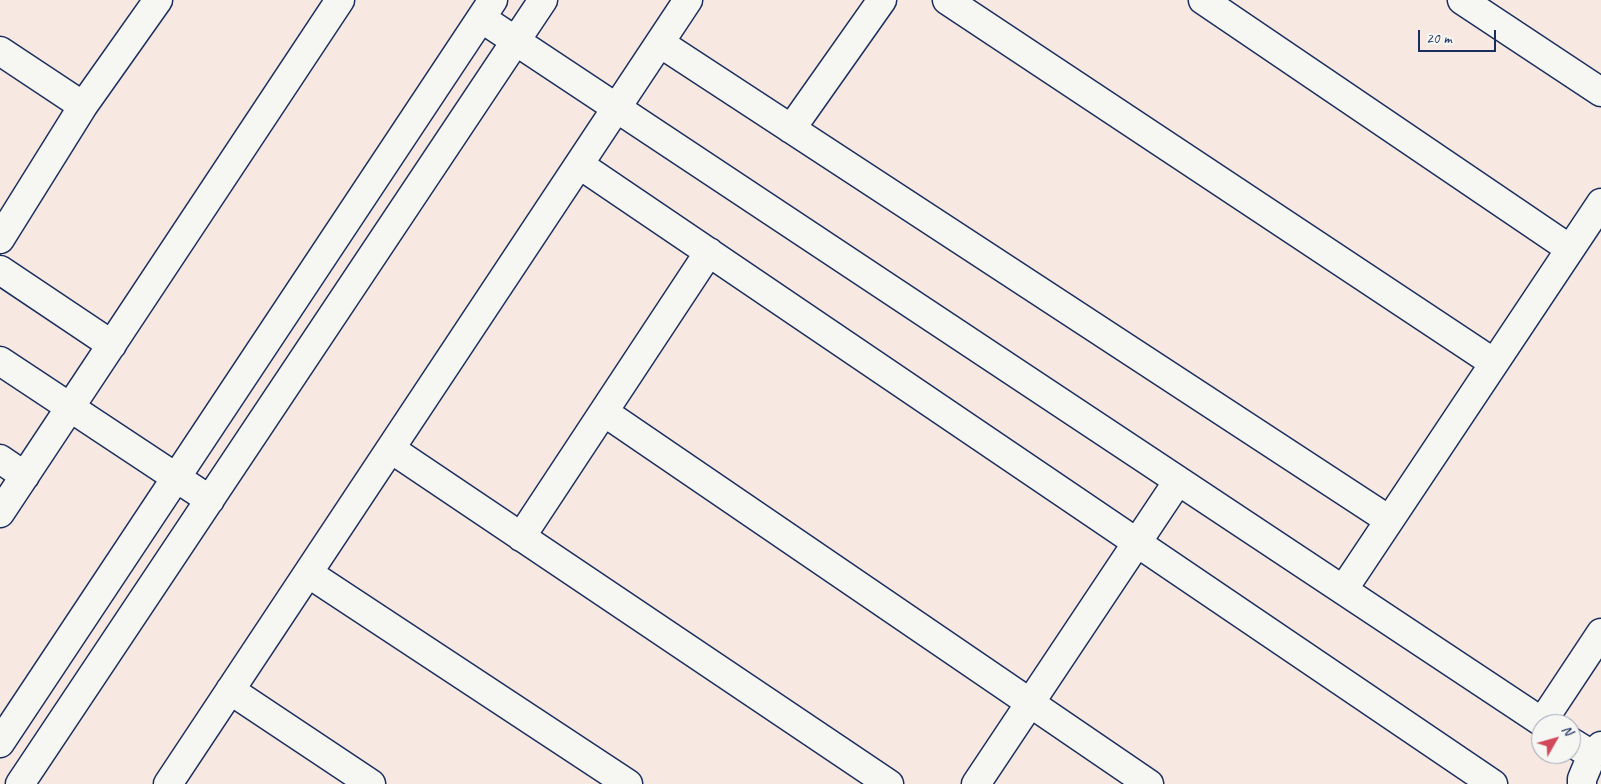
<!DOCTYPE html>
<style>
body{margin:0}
#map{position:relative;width:1601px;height:784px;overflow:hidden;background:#f7e8e2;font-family:Caveat,sans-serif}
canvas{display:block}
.north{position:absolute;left:1531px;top:714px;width:50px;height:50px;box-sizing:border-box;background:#f6f6f2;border:1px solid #9ea6b7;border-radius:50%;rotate:52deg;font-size:14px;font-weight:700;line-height:20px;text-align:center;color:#1b2f5e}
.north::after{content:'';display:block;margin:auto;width:18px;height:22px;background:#d1495b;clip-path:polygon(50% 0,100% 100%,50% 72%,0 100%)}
.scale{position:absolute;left:1418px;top:30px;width:78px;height:22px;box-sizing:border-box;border:2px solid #1b2f5e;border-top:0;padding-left:6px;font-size:15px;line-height:18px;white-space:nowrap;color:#1b2f5e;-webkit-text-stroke:4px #f6f6f2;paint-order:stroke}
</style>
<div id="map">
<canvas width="1601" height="784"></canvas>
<div class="north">N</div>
<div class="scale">20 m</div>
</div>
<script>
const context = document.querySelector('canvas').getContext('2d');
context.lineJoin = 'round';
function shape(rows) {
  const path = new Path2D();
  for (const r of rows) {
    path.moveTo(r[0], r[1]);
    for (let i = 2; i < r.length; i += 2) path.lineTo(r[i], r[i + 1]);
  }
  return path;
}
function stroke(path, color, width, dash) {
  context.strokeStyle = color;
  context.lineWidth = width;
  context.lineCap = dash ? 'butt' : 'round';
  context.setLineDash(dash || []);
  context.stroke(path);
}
const minor = shape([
 [947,0,1494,363],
 [1203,0,1570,249],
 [1462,0,1601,92],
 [481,18,1545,724],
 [660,43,1389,520],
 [0,51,83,106],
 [791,129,882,0],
 [580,165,1493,784],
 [0,239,83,106,158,0],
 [0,270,112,345],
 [0,361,210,500],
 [604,412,1149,784],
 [391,449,889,784],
 [0,459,25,476],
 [0,513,340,0],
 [521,537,709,252],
 [308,573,628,784],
 [1343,590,1601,203],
 [230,690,371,784],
 [1542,722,1601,633],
 [1571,742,1592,755],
 [0,743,493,0],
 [20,784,543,0],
 [168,784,688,0],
 [976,784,1178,481],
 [1582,784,1582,779,1592,755,1601,746]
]);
stroke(minor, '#1b2f5e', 31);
stroke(minor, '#f6f6f2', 28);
</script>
